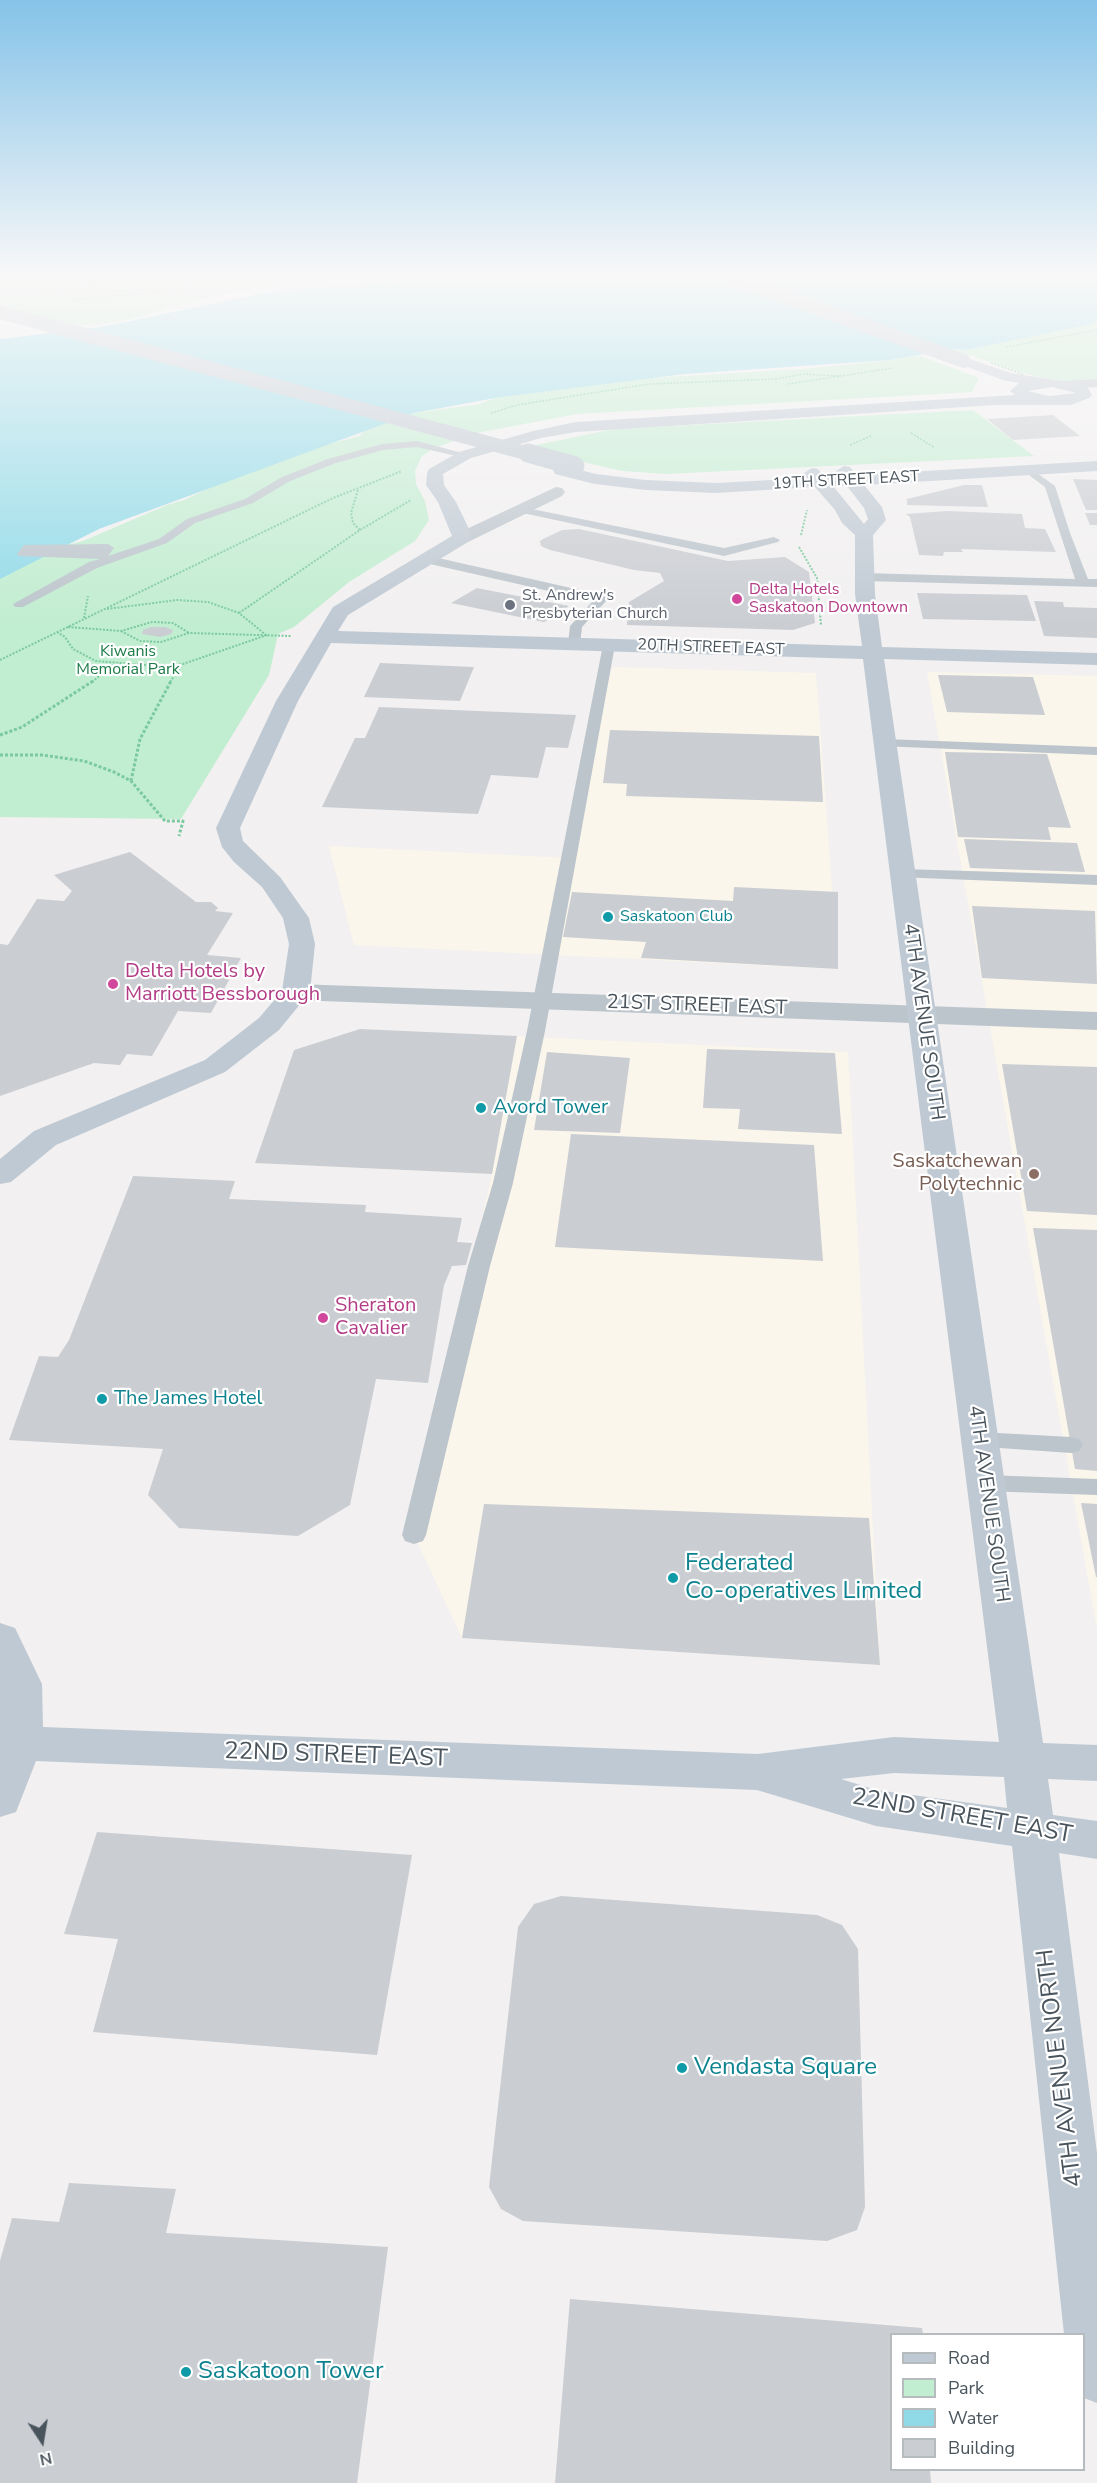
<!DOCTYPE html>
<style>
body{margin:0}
#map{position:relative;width:1097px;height:2483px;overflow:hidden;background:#f2f0f0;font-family:"Nunito Sans",sans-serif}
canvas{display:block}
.legend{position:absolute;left:890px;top:2333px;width:195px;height:138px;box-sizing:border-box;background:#fff;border:2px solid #b6bbbe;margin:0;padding:8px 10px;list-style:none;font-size:18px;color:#49545c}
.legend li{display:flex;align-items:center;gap:12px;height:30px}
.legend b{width:30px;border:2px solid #b6bbbe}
.north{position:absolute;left:12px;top:2411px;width:60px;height:60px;-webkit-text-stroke:4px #fff;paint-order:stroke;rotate:168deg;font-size:16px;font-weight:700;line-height:24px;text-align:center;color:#49545c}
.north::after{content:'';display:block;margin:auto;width:21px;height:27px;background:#49545c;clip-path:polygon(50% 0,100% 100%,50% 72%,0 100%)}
</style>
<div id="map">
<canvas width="1097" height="2483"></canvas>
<ul class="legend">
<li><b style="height:8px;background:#bfc9d3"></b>Road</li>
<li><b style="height:16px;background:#c1edd0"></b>Park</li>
<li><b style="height:16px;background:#90dae8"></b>Water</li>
<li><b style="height:16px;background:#cacdd2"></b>Building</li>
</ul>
<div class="north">N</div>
</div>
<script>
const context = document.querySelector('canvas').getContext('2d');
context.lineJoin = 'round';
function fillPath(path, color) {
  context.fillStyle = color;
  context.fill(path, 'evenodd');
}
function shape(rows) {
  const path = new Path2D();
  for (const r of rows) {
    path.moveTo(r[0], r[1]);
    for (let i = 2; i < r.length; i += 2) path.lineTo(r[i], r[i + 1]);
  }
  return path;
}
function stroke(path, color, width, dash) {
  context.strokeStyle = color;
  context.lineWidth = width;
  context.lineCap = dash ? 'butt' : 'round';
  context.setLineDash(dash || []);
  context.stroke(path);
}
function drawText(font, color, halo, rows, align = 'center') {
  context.font = font + ' "Nunito Sans",sans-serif';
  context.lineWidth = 4.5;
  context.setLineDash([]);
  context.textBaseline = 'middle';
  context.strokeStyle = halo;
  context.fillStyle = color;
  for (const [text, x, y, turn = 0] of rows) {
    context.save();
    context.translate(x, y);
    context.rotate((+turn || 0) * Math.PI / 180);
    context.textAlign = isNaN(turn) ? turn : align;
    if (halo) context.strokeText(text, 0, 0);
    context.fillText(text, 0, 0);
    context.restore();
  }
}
const commercial = shape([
 [612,667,816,673,838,969,354,945,329,846,568,858],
 [927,672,1097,676,1097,1629],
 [360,1029,848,1052,880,1665,462,1638,414,1535,492,1174,255,1163,294,1050]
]);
const green = shape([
 [34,278,342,278,240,291,180,304,133,319,103,324,73,326,0,306,0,280],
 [1097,320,1097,379,1089,381,1060,381,1034,376,950,349,966,350],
 [918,355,979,378,972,392,577,414,477,433,434,448,422,456,415,471,416,484,425,501,429,520,415,541,349,582,294,627,278,634,269,675,181,819,0,817,0,577,63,546,83,541,167,505,184,500,250,469,316,447,360,436,363,431,414,413,480,404,495,398,648,378,803,369,891,360],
 [973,410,1034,456,666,474,623,471,574,460,531,446,614,429]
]);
const water = shape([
 [470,278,1097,278,1097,320,1091,324,966,350,950,349,891,360,685,374,495,398,414,413,99,529,0,579,0,339,101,327,279,290]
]);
const building = shape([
 [1053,415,1080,436,1013,440,987,419],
 [1073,479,1097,480,1097,510,1086,510],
 [964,485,982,485,988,507,907,505,907,499],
 [947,511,1022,514,1025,528,1045,529,1056,552,961,549,963,552,944,552,943,556,919,555,910,517,906,514],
 [1085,513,1097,513,1097,525,1090,525],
 [579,529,728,561,785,557,809,572,815,623,793,630,627,625,629,602,664,581,660,573,634,570,550,550,541,546,540,541,543,539,562,530],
 [477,588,569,606,544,622,451,603],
 [917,593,1027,595,1036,621,923,619],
 [1034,601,1063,602,1064,607,1097,608,1097,638,1044,636],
 [151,627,165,627,173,630,171,634,160,637,142,634,143,630],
 [380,663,474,667,460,701,364,697],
 [938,675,1033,677,1045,715,947,712],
 [379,707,576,715,568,748,546,747,538,778,491,775,478,814,322,807,355,738,365,738],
 [610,730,819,736,823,802,626,796,627,784,603,783],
 [945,752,1047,754,1071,828,1048,827,1051,840,958,837],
 [964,839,1077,843,1085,872,970,868],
 [130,852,196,902,211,902,218,908,215,911,233,913,207,955,241,958,211,1013,178,1011,152,1056,127,1054,120,1065,94,1063,0,1096,0,944,8,945,37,899,64,901,72,891,54,875],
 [734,887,838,892,838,969,641,958,646,942,563,937,572,892,733,901],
 [972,906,1095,911,1097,984,982,978],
 [360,1029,517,1036,492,1174,255,1163,294,1050],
 [707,1049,835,1053,842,1134,738,1129,740,1109,703,1108],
 [547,1052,630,1058,620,1133,534,1130],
 [1002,1064,1097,1067,1097,1215,1027,1211],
 [571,1134,814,1145,823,1261,555,1247],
 [133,1176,235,1181,229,1199,366,1205,365,1212,462,1218,457,1242,472,1243,466,1265,452,1266,444,1285,428,1383,376,1379,350,1505,298,1536,179,1528,148,1495,163,1449,9,1440,39,1356,58,1357,69,1340],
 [1033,1228,1097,1230,1097,1471,1075,1469],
 [1081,1503,1097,1504,1097,1577,1096,1577],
 [484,1504,869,1518,880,1665,462,1638],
 [97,1832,412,1855,377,2055,93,2032,118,1939,64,1934],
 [561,1896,817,1915,842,1925,858,1949,865,2207,857,2230,827,2241,523,2221,501,2209,489,2187,518,1927,534,1904],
 [69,2183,176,2189,166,2233,388,2247,357,2483,0,2483,0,2261,12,2218,59,2222],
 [570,2299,922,2328,923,2334,892,2334,892,2470,930,2470,931,2483,555,2483]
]);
const pathFar2 = shape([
 [77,288,156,278],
 [43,292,169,290,227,278],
 [72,300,160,292],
 [1006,347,1097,330],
 [788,384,893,368],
 [491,413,517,405,649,384,775,379,804,374,840,376],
 [911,433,935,448],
 [850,445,871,436]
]);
const pathFar1 = shape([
 [358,490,351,513,353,523,360,530],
 [801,535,807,510],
 [799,547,817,578,821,625],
 [107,609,177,600,208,602,239,613,266,635],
 [239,613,360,530,411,500],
 [84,618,88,596],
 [68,627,121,631,152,622,173,623,189,633],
 [121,631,140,641,161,642,189,633,291,636],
 [57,632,65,637,73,649,96,661,158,666,183,664,267,635],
 [0,660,333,498,402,471],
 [92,682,113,665],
 [170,682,182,665]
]);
const path = shape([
 [0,735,22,727,93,681],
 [0,755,42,755,84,761,114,772,131,781,165,821,183,821,179,836],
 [131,781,140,739,171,681]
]);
const lane = shape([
 [417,441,470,455,465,458,417,447,383,450,336,463,290,481,253,503,195,523,167,543,97,568,23,607,15,607,13,604,89,562,100,559,19,556,17,554,24,545,108,544,114,548,108,556,159,539,187,519,245,499,282,477,328,459,382,444,417,441],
 [1030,468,1055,486,1070,533,1088,579,1097,579,1097,587,864,581,858,577,864,573,1075,579,1045,487,1026,473,1025,471,1030,468],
 [522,507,724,548,774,537,780,540,778,542,724,556,518,512,518,508,522,507],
 [425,555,602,595,608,599,582,627,580,644,574,648,568,644,570,626,593,601,421,562,419,559,425,555],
 [609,641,615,645,545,1031,513,1183,490,1266,426,1535,423,1541,414,1544,405,1541,402,1535,468,1266,493,1183,527,1031,603,645,609,641],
 [885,739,1097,747,1097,755,880,746,878,743,880,740,885,739],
 [903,869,1097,875,1097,885,897,877,895,874,897,871,903,869],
 [979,1432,1071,1437,1079,1439,1083,1445,1079,1451,1071,1453,971,1446,967,1440,971,1434,979,1432],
 [985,1475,1097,1479,1097,1495,985,1491,976,1489,973,1483,976,1477,985,1475]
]);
const street = shape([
 [1097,379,1097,387,1064,389,1057,385,1064,381,1097,379],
 [556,487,562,488,565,492,562,496,468,542,462,543,456,542,453,538,456,534,556,487],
 [296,984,1097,1012,1097,1030,296,1000,286,998,282,992,286,986,296,984]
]);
const secondary = shape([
 [964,357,1011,373,1081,384,1088,388,1092,395,1089,398,1071,405,995,405,576,432,541,438,471,458,443,474,444,485,456,502,469,529,471,538,468,542,348,615,338,631,862,646,855,594,855,535,842,523,835,510,815,487,716,493,646,490,595,484,555,474,553,470,561,465,596,474,646,480,716,483,807,478,804,473,812,468,818,469,824,477,839,476,836,471,844,466,850,467,856,475,1097,461,1097,471,864,485,882,507,886,520,873,535,875,594,882,647,1097,653,1097,665,884,659,1043,1743,1097,1745,1097,1781,1048,1779,1053,1815,1097,1821,1097,1859,1059,1853,1097,2153,1097,2403,1084,2398,1084,2334,1064,2334,1012,1846,876,1826,757,1790,36,1761,16,1812,0,1817,0,1623,15,1628,42,1684,43,1727,758,1754,894,1737,999,1742,863,659,331,643,298,701,240,828,243,841,280,877,309,918,315,944,310,992,279,1030,225,1072,56,1145,11,1182,0,1184,0,1159,34,1131,205,1060,259,1018,282,991,289,944,283,918,262,887,234,862,222,847,216,828,276,701,333,607,452,536,438,502,426,485,427,473,429,469,459,452,533,431,576,422,1015,395,1010,391,1019,383,1003,380,959,364,957,361,959,358,964,357],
 [1052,387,1076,393,1049,396,1028,391,1052,387],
 [833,486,847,486,864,508,868,519,864,524,833,486],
 [894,1773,1004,1777,1007,1808,876,1790,841,1779,894,1773]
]);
const pathBridge = shape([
 [991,363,1023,374]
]);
const secondaryBridgeFar1 = shape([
 [732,278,964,361],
 [0,312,533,455]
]);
const secondaryBridge = shape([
 [528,453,575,466]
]);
const markers = [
 [737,599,6,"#d1479c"],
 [510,605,6,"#6b7280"],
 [608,917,6,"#0f9aa8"],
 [113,984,6,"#d1479c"],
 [481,1108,6,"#0f9aa8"],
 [1034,1174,6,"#8d6e63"],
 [323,1318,6,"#d1479c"],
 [102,1399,6,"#0f9aa8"],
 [673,1578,6,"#0f9aa8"],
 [682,2068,6,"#0f9aa8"],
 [186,2372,6,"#0f9aa8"]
];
const farStreetnames = [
 ["19TH STREET EAST",846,481,-3],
 ["20TH STREET EAST",711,648,2]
];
const farHotelnames = [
 ["Delta Hotels",749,590],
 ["Saskatoon Downtown",749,608]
];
const farWorshipnames = [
 ["St. Andrew's",522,596],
 ["Presbyterian Church",522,614]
];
const farParknames = [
 ["Kiwanis",128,652],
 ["Memorial Park",128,670]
];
const farCulturenames = [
 ["Saskatoon Club",620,917]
];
const hotelNames = [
 ["Delta Hotels by",125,972],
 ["Marriott Bessborough",125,995],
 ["Sheraton",335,1306],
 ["Cavalier",335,1329]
];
const streetNames = [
 ["21ST STREET EAST",697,1006,2],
 ["4TH AVENUE SOUTH",923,1022,82],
 ["4TH AVENUE SOUTH",988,1504,82]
];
const cultureNames = [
 ["Avord Tower",493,1108],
 ["The James Hotel",114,1399]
];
const educationNames = [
 ["Saskatchewan",1022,1162],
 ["Polytechnic",1022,1185]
];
const nearCulturenames = [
 ["Federated",685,1564],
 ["Co-operatives Limited",685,1592],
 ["Vendasta Square",694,2068],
 ["Saskatoon Tower",198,2372]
];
const nearStreetnames = [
 ["22ND STREET EAST",336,1756,2],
 ["22ND STREET EAST",962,1817,10],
 ["4TH AVENUE NORTH",1061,2068,-97]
];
fillPath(commercial, '#fbf6eb');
fillPath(green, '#c1edd0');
fillPath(water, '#90dae8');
fillPath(building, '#cacdd2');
stroke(pathFar2, '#7bca9f', 1.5, [2, 1.5]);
stroke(pathFar1, '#7bca9f', 2, [2, 1.5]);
stroke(path, '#7bca9f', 3, [3, 2]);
fillPath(lane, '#bcc5cc');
fillPath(street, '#bcc5cc');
fillPath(secondary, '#bfc9d3');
stroke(pathBridge, '#7bca9f', 1.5, [2, 1.5]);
stroke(secondaryBridgeFar1, '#bfc9d3', 14);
stroke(secondaryBridge, '#bfc9d3', 19);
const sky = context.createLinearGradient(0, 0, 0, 626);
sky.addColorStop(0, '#85c3e8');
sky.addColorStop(0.44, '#f9f8f8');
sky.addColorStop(1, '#f9f8f800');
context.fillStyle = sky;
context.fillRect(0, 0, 1097, 626);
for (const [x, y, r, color] of markers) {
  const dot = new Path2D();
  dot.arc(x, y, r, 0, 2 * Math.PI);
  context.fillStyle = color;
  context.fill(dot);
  stroke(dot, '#fff', 2);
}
drawText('16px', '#49545c', '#fff', farStreetnames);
drawText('16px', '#b23c85', '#fff', farHotelnames, 'left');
drawText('16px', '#5b616d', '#fff', farWorshipnames, 'left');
drawText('16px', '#1c7b47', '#fff', farParknames);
drawText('16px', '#0d838f', '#fff', farCulturenames, 'left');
drawText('20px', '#b23c85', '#fff', hotelNames, 'left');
drawText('20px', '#49545c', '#fff', streetNames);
drawText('20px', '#0d838f', '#fff', cultureNames, 'left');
drawText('20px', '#785e54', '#fff', educationNames, 'right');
drawText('24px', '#0d838f', '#fff', nearCulturenames, 'left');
drawText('24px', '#49545c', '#fff', nearStreetnames);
</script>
